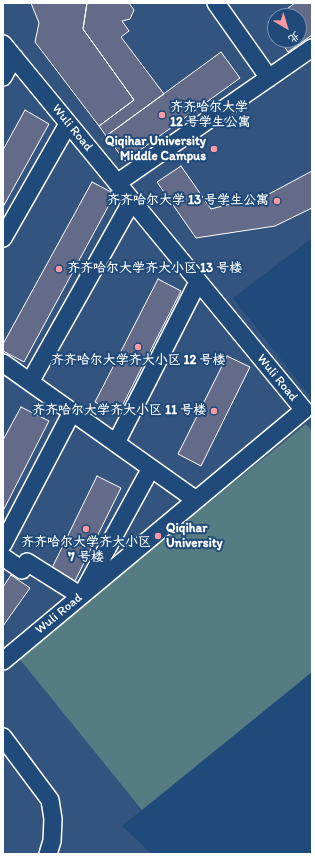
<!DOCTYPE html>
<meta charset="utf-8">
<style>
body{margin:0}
#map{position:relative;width:315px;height:857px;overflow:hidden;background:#1f4a7a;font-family:Itim,"LXGW WenKai TC",sans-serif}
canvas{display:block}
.frame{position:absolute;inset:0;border:4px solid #fff;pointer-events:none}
.north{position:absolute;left:267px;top:8px;width:40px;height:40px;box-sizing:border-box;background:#1f4a7a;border:1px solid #7992af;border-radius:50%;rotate:142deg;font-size:11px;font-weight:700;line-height:16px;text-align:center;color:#fff}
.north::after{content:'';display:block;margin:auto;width:14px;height:18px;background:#ff9aa2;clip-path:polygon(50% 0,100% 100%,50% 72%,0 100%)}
</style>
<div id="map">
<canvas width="315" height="857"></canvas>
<div class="frame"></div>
<div class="north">北</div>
</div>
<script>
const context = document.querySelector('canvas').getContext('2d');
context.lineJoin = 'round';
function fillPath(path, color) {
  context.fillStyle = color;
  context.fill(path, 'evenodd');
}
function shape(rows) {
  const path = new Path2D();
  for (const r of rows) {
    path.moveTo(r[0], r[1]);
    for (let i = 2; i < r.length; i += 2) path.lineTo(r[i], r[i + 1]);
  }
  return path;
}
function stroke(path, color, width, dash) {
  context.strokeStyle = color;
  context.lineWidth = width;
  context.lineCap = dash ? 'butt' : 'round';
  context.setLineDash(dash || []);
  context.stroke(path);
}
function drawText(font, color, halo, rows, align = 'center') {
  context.font = font + ' Itim,"LXGW WenKai TC",sans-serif';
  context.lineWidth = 4;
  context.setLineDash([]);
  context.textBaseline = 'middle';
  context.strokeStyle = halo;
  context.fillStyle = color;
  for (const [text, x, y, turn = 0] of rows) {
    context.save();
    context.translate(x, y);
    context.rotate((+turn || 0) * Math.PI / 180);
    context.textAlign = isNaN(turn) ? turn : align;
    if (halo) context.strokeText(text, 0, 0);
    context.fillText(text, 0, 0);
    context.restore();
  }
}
const built = shape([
 [3,3,312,3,312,238,233,298,312,399,312,672,122,826,152,854,3,854],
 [275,16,299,16,299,40,275,40]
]);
const green = shape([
 [306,424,312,431,312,672,142,810,18,657]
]);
const building = shape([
 [31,3,87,3,83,29,134,100,99,126,35,42,39,23,31,3],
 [87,3,129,3,134,10,130,19,122,21,129,31,121,37,164,94,106,136,99,126,134,100,83,29,87,3],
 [295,3,312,3,312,35,288,52,280,40,299,40,299,16,277,16,295,3],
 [275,17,275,33,268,22,275,17],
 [221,52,240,78,125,161,106,136,221,52],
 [25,110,49,124,3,207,3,150,25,110],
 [181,166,211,209,269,194,312,171,312,208,275,226,196,238,157,182,181,166],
 [92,182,115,194,24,362,3,351,3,344,92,182],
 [158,279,181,291,118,414,95,402,158,279],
 [227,356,250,367,201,466,178,454,227,356],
 [21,407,49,421,3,511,3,440,21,407],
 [97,476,121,488,75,581,51,570,97,476],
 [11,575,30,588,3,626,3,587,11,575]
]);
const minor = shape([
 [216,3,269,78],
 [3,44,304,410,3,661],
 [3,77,14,57],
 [117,183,312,48],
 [3,238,68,124],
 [3,363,196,500],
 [30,382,132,201],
 [116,443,198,282],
 [3,544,72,412],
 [3,557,22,570,27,562,81,596,151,468],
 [3,737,50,800,53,819,52,841,48,854]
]);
const markers = [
 [162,115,4,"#ff9aa2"],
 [214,149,4,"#ff9aa2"],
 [277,201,4,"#ff9aa2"],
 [59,269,4,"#ff9aa2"],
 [138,347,4,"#ff9aa2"],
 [214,411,4,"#ff9aa2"],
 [86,529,4,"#ff9aa2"],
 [158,536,4,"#ff9aa2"]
];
const poiNames = [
 ["齐齐哈尔大学",170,108],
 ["12 号学生公寓",170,123],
 ["Qiqihar University",206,142,"right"],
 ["Middle Campus",206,157,"right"],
 ["齐齐哈尔大学 13 号学生公寓",269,201,"right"],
 ["齐齐哈尔大学齐大小区 13 号楼",67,269],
 ["齐齐哈尔大学齐大小区 12 号楼",138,361,"center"],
 ["齐齐哈尔大学齐大小区 11 号楼",206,411,"right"],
 ["Qiqihar",166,529],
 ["University",166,544],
 ["齐齐哈尔大学齐大小区",86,543,"center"],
 ["7 号楼",86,558,"center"]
];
const streetNames = [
 ["Wuli Road",72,128,51],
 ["Wuli Road",277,378,51],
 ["Wuli Road",59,614,-39]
];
fillPath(built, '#33547e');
fillPath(green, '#557c82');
fillPath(building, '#636b88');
stroke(building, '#fff', 1);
stroke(minor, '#fff', 20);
stroke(minor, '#1f4a7a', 17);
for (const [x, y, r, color] of markers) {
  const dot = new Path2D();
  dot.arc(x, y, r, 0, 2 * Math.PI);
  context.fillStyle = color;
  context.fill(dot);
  stroke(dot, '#1f4a7a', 1.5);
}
drawText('bold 13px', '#fff', '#1f4a7a', poiNames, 'left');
drawText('13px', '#fff', '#1f4a7a', streetNames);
</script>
